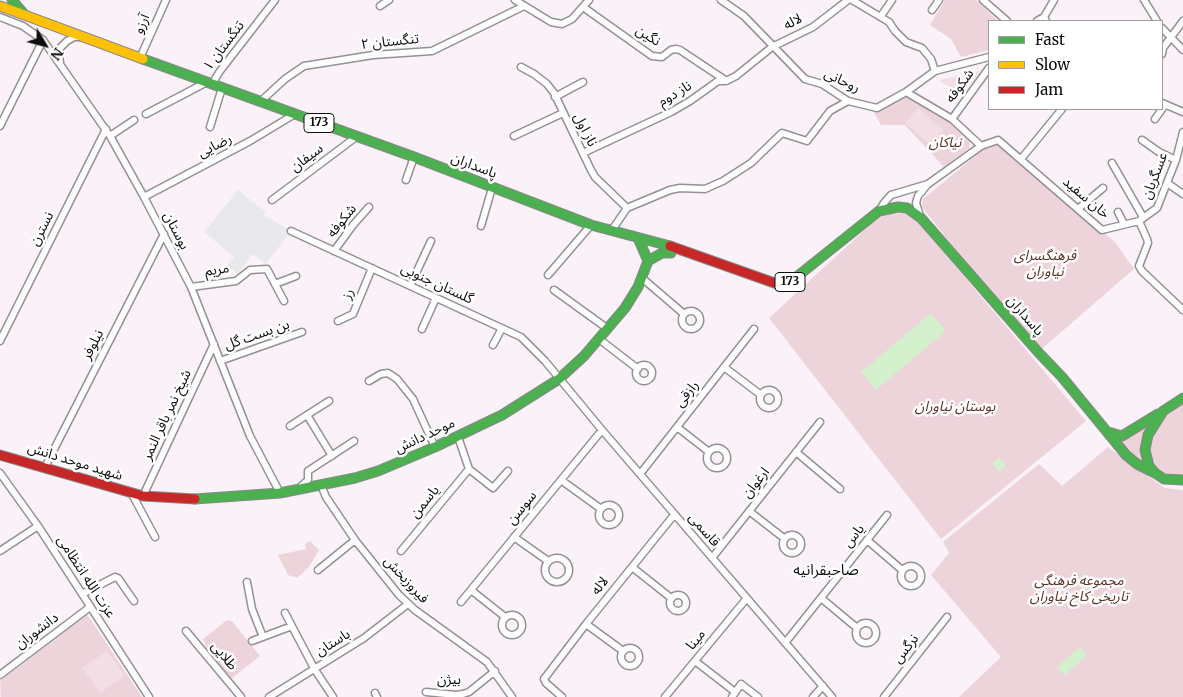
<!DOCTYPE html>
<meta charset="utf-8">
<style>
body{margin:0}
#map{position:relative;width:1183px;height:697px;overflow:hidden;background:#faf2f8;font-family:Merriweather,serif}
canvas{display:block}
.legend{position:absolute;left:988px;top:20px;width:175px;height:90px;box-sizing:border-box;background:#fff;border:1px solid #9e9e9e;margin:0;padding:6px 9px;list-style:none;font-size:15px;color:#0d0d0d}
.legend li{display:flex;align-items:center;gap:10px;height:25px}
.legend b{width:25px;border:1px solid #9e9e9e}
.north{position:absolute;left:20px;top:20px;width:50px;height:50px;-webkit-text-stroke:4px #fff;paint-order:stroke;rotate:127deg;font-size:14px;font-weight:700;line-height:20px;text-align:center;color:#0d0d0d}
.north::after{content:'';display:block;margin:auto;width:18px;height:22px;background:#0d0d0d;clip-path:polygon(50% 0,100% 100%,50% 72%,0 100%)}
</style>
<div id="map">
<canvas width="1183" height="697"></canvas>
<ul class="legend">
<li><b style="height:6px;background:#4caf50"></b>Fast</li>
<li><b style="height:6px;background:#ffc107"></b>Slow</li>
<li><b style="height:6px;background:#c62828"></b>Jam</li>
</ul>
<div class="north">N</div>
</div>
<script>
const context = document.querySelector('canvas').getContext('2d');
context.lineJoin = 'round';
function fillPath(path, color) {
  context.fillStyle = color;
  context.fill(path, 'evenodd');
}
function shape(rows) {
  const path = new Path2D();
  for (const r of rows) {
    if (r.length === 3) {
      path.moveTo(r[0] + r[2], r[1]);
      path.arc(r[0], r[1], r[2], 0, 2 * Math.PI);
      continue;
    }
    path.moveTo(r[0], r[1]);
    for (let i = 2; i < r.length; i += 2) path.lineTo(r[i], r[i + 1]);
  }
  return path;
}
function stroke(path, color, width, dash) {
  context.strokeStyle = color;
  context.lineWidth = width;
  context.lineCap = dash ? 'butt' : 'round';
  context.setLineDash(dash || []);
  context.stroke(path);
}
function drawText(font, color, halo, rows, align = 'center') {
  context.font = font + ' Merriweather,"Noto Sans Arabic",serif';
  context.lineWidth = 5;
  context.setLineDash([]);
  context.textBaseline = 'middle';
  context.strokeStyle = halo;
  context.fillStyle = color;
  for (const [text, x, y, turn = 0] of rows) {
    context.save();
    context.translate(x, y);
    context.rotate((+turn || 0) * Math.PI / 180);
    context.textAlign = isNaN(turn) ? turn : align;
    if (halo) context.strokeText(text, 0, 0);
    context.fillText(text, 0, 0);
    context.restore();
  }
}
const industrial = shape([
 [238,190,266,212,264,215,291,231,266,264,253,254,238,274,227,265,234,257,204,232]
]);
const green = shape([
 [945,0,976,0,998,21,989,21,989,50,961,57,951,39,930,25],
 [904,96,952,124,970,141,969,148,944,167,905,125,881,125,873,111,882,109],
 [999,144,1115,242,1134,269,1037,353,922,207,923,199,985,148],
 [904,213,919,223,1086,421,941,539,769,318,870,225,885,214],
 [1183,403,1183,476,1175,477,1160,473,1149,457,1149,442,1166,414],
 [1154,420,1143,463,1137,460,1117,439,1125,439,1133,436],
 [1108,447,1165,488,1183,490,1183,697,959,697,1001,657,931,575,949,553,943,542,1039,464,1062,486],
 [310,541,319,550,309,567,297,578,288,575,278,555,306,549,305,544],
 [87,614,142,697,1,697,0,681],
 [227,620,232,621,260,656,231,679,206,647,203,639]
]);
const pitch = shape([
 [980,71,962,95,939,80],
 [918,108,943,130,930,145,905,123],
 [107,651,125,676,100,693,82,668]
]);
const water = shape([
 [931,313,946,331,876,390,861,372],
 [999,457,1006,465,999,472,992,464],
 [1080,647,1087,656,1065,675,1057,667]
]);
const street = shape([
 [515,0,551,22,562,24,572,19,589,0],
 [721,0,744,16,805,79,822,84,848,101,877,108,906,92,935,71,989,57],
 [852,0,889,22,895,31,906,42,922,48,931,59,935,71],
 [983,0,1007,21],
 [1144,0,1157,21],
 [380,6,389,0],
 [583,7,652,56,662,57,671,50,676,49,680,50,725,80],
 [932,10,939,0],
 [881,16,892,0],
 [0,17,23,26,43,40,110,136,144,197,191,287,250,436,280,493],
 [1037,21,1044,17],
 [1046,21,1044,17,1054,0],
 [1162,28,1183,50],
 [1162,54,1163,48,1183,21],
 [140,58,166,0],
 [60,62,58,53,60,48,67,41,74,37,80,37],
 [521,67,534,74,547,84,554,93,591,170,595,177,627,208],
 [212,84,220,71,275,0],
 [906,92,952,119,981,146],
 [555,97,583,82],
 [260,102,285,79,304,66,373,55,432,51,524,6],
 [1162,103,1183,112],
 [146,114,207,82],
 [952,119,989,68],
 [1155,119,1165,105],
 [0,126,43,40],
 [210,127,222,88],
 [110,136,134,120],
 [514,136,563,113],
 [1142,140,1159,152,1176,160],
 [583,153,671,112,690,101,718,81,726,81,736,76,772,47,813,27,848,0],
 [1021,159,1062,109],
 [1112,163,1143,217],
 [406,180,414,157],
 [1167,183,1183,194],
 [144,197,250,141,295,114],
 [272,200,356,137],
 [1078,209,1103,188],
 [879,211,884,203,891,195,928,184,981,146,998,140,1102,230,1139,221,1157,208,1176,160,1183,132],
 [1118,212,1124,224],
 [920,216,916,203,918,196,927,185],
 [1139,221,1147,239,1148,243,1139,266,1142,271,1183,310],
 [481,226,492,188],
 [612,230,627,208,670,190,680,188,705,189,723,181,751,163,782,133,807,141,830,111,848,101],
 [291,231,521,337,545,361,602,430,832,697],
 [334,251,353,225,369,207],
 [548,275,591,225],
 [642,278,684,314],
 [275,284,296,276],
 [410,286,431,241],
 [191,287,236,281,250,270,267,269,284,301],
 [554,290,608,329],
 [691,320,9],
 [338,321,353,314,372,268],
 [422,329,436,298],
 [599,339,638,369],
 [0,341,106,129],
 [493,345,502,328],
 [220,361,302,332],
 [644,373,8],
 [724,367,761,395],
 [369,381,381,374,388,373,397,379,413,399,435,447],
 [769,399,9],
 [307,415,329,401],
 [290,426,307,415,332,456],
 [677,427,709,452],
 [458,437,469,469,493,488,508,471],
 [717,458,10],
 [796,452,840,489],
 [45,467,164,234],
 [0,473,38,526,149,697],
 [640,474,754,329],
 [561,480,601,509],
 [321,485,326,497,355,540,399,595,415,610,487,662,512,697],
 [299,488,308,480,308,471,354,441],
 [132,494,155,537],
 [143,496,214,344],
 [609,515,10],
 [749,511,785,539],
 [792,544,9],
 [514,537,548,561],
 [867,540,902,570],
 [0,551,38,526],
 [401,551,469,469],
 [557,570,12],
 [712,558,820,422],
 [911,576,10],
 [632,567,671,598],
 [318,570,355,540],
 [247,582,252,609,263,637],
 [471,590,505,617],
 [82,594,115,577,118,578,134,601],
 [678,603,8],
 [821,598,857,628],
 [461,602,602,430],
 [285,613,315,670,333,697],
 [512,625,10],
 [866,633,10],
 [586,624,623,651],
 [186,631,241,697],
 [252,641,292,626],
 [785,643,887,515],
 [630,657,9],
 [695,661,735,692],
 [0,675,90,607],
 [426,692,456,695,463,694,469,692,495,671],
 [375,693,377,697],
 [269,697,364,638,408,604],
 [562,697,546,683,544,679,586,624,674,515],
 [665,697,747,598],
 [732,697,741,684,758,697],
 [813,697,823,686],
 [884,697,947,617]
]);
const fast = shape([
 [12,0,24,14],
 [143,59,414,157,591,225,670,246],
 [638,238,648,261],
 [648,261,662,253,671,253],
 [794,279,879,211,898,207,907,208,921,218,1038,352,1062,377,1126,455,1137,464,1155,473],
 [1183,398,1163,411,1148,435,1145,450,1149,466,1155,473,1164,479,1183,480],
 [1108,432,1122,436,1158,414],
 [195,499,280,493,355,478,378,471,435,447,502,415,559,379,584,356,625,308,638,287,648,261]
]);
const slow = shape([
 [0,6,143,59]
]);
const jam = shape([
 [670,246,780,285,790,282,794,279],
 [0,455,143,496,195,499]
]);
const shields = [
 [319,123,30],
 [790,282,30]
];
const shieldNames = [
 ["173",319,123],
 ["173",790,282]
];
const streetNames = [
 ["لاله",793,22,-27],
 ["آرزو",142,24,-66],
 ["نگین",648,36,32],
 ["تنگستان ۲",390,42,-6],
 ["تنگستان ۱",224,46,-53],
 ["روحانی",842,81,25],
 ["شکوفه",960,86,-54],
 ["ناز دوم",675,94,-31],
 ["ناز اول",585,130,63],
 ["رضایی",215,146,-27],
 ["سیفان",307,158,-37],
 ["پاسداران",474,166,21],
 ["عسگریان",1155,176,-69],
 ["خان سفید",1086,198,40],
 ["شکوفه",342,221,-51],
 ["نسترن",42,229,-63],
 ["بوستان",176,231,63],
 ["مریم",217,270,-9],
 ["گلستان جنوبی",437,284,25],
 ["رز",348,294,-68],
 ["پاسداران",1025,316,49],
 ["بن بست گل",257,335,-19],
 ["نیلوفر",93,345,-63],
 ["رازقی",687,394,-52],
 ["شیخ نمر باقر النمر",167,415,-65],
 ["موحد دانش",425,436,-25],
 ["شهید موحد دانش",75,462,17],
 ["ارغوان",756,483,-52],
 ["یاسمن",425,502,-51],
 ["سوسن",522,508,-51],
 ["قاسمی",704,530,49],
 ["یاس",854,536,-51],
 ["عزت الله انتظامی",86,577,57],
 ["فیروزبخش",406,580,47],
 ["لاله",600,586,-52],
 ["دانشوران",37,631,-37],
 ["مینا",696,640,-51],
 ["باستان",333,643,-32],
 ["نرگس",906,649,-52],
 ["طلایی",224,656,51],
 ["بیژن",449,680]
];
const parkNames = [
 ["نیاکان",945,143],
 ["فرهنگسرای",1045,256],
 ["نیاوران",1045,272],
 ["بوستان نیاوران",955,407],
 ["مجموعه فرهنگی",1079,581],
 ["تاریخی کاخ نیاوران",1079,597]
];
const neighbourhoodNames = [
 ["صاحبقرانیه",826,571]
];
fillPath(industrial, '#e9e8eb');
fillPath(green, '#edd4da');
fillPath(pitch, '#f2dee4');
fillPath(water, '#d5f0cc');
stroke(street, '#949093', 9);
stroke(fast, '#8a8789', 11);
stroke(slow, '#8a8789', 11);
stroke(jam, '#8a8789', 11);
stroke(street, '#fefdfe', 6);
stroke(fast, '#4caf50', 9);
stroke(slow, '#ffc107', 9);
stroke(jam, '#c62828', 9);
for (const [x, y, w] of shields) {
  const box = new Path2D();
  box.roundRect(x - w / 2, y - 9.5, w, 19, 4);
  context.fillStyle = '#fff';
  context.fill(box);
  stroke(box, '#0d0d0d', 1);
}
drawText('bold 12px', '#0d0d0d', null, shieldNames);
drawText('14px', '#0d0d0d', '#fff', streetNames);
drawText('italic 14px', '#5c3025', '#fff', parkNames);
drawText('15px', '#0d0d0d', '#fff', neighbourhoodNames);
</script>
